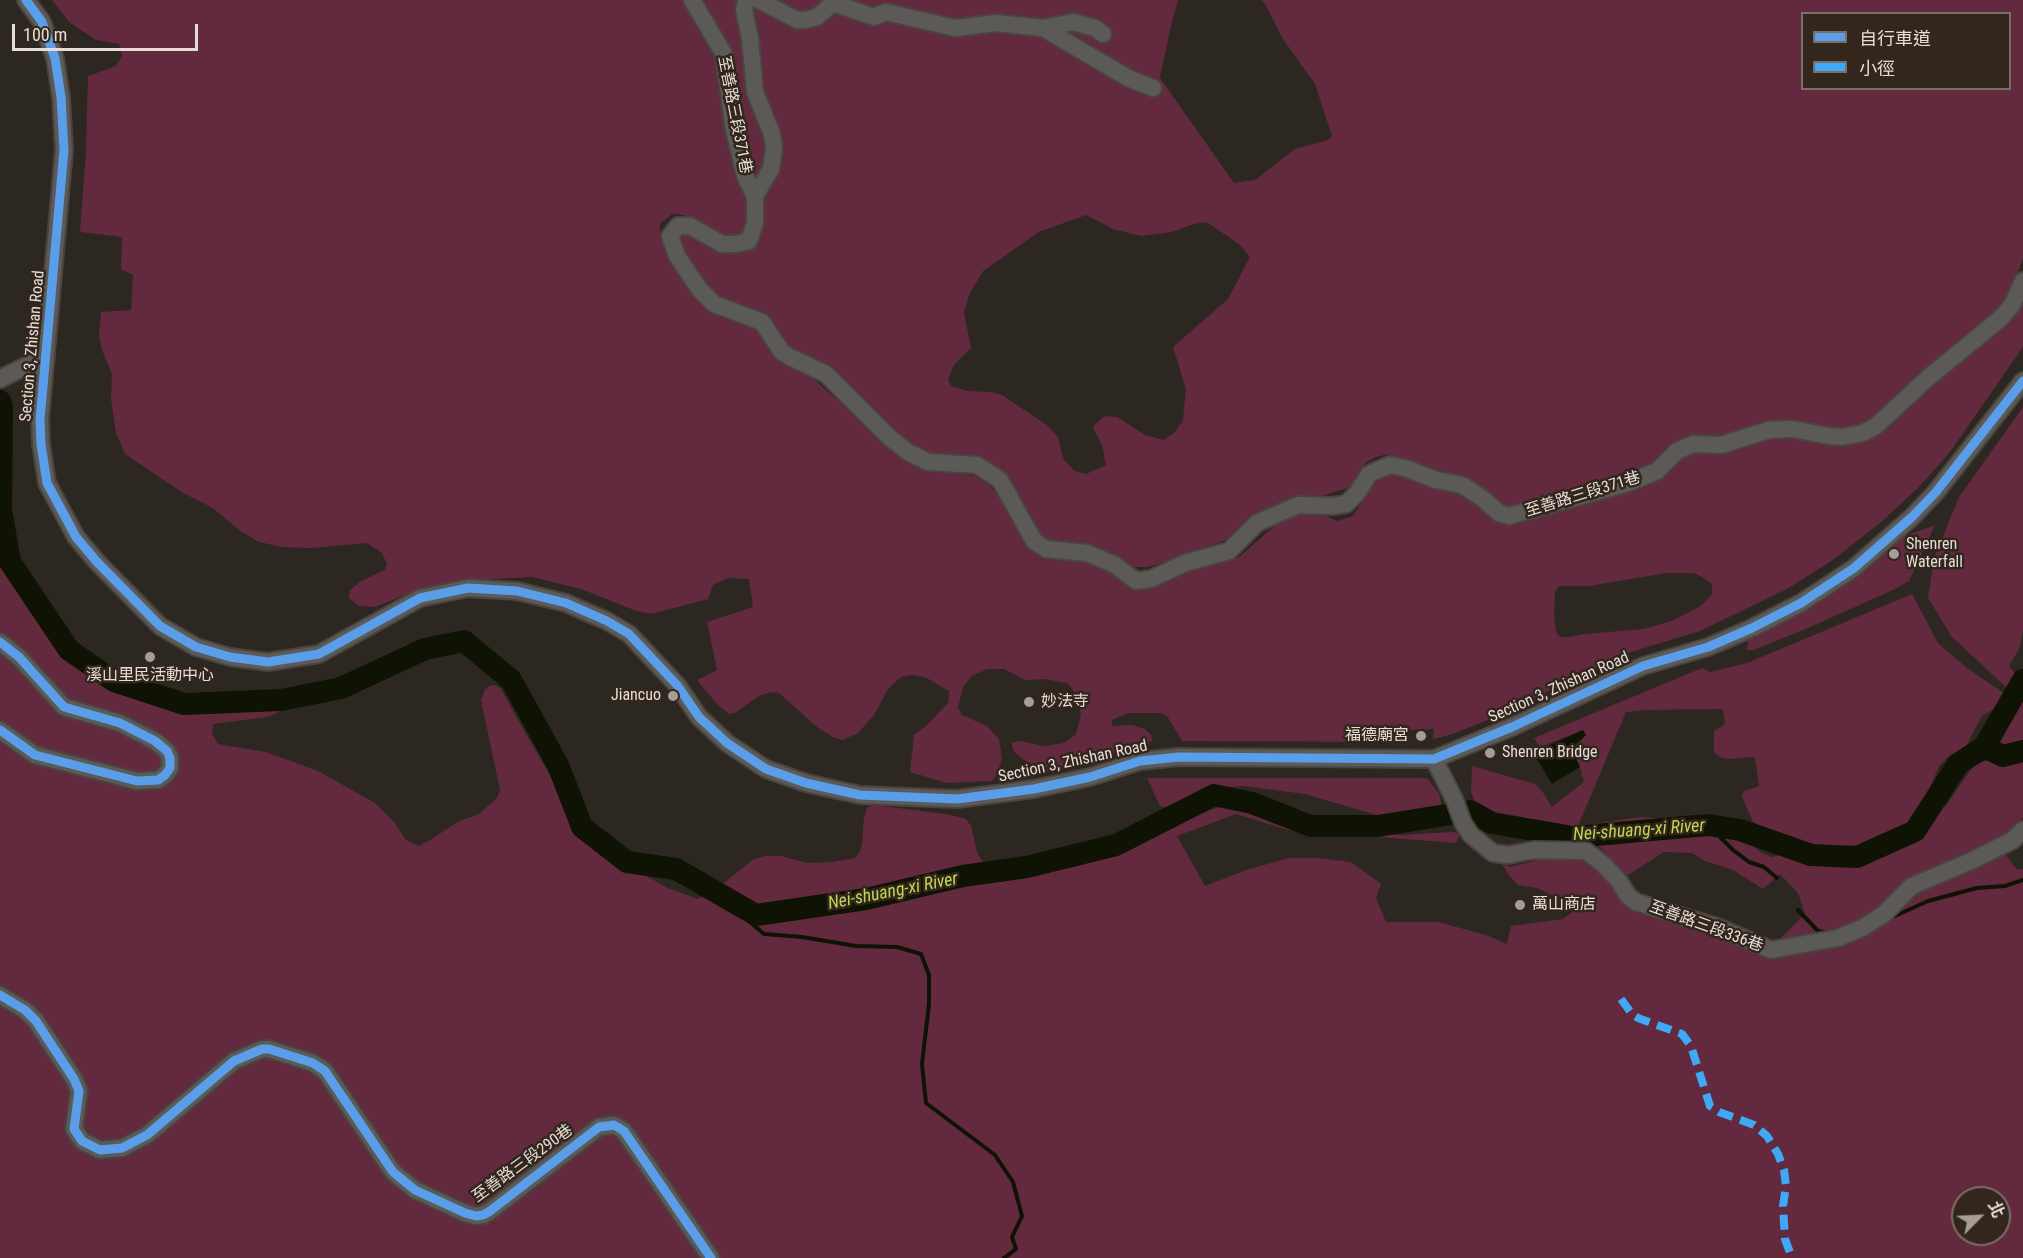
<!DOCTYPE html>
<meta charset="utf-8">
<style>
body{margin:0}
#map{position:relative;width:2023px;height:1258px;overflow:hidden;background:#2d2722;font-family:"Roboto Condensed","Noto Sans TC",sans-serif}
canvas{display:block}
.legend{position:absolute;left:1801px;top:12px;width:210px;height:78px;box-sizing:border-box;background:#32261d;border:2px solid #7a6f67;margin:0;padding:8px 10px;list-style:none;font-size:18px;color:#e5ddd6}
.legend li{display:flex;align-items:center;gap:12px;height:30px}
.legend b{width:30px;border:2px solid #7a6f67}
.north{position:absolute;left:1951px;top:1186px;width:60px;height:60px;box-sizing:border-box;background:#32261d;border:2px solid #7a6f67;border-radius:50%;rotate:66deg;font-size:16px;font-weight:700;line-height:24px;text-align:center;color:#e5ddd6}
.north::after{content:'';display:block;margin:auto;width:21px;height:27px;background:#a59d97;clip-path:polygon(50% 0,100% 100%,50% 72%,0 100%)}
.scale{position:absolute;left:12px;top:24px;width:186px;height:27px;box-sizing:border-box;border:3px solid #e5ddd6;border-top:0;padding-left:8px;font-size:18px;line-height:21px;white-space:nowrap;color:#e5ddd6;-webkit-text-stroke:4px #32261d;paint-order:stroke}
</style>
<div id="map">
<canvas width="2023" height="1258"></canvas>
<ul class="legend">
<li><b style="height:8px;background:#5a9eea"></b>自行車道</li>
<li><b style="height:8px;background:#3fa9f5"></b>小徑</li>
</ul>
<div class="north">北</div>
<div class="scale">100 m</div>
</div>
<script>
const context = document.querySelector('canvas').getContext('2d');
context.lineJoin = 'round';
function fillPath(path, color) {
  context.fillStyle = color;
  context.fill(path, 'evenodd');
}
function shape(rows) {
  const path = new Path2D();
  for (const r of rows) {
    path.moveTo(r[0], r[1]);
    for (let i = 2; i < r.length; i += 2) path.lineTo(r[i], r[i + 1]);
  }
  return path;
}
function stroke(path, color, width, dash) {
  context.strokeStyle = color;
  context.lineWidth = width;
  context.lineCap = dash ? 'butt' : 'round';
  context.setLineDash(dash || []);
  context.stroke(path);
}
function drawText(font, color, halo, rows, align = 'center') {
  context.font = font + ' "Roboto Condensed","Noto Sans TC",sans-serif';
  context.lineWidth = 5;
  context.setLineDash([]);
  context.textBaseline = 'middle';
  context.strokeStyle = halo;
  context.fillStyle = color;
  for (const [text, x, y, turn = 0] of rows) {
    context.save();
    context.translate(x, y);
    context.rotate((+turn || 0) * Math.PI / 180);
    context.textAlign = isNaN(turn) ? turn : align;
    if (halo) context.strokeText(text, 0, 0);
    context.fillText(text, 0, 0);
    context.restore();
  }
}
const green = shape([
 [52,0,688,0,720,61,739,181,749,208,746,233,736,238,717,234,697,220,683,215,672,214,660,224,660,231,669,251,708,308,723,318,755,329,779,361,814,379,835,398,862,417,893,449,915,465,930,472,956,473,975,476,990,486,1003,500,1021,532,1084,560,1101,565,1122,579,1129,586,1149,587,1192,569,1219,564,1239,557,1277,524,1294,514,1324,515,1337,521,1353,516,1372,485,1393,473,1402,475,1427,485,1468,497,1494,518,1514,525,1561,507,1625,492,1642,486,1660,476,1683,455,1701,449,1776,435,1851,441,2023,296,2023,347,1950,452,1918,488,1881,522,1833,560,1787,589,1700,631,1631,652,1483,722,1450,735,1433,739,1434,729,1400,730,1400,742,1182,741,1167,716,1162,713,1128,713,1112,720,1112,726,1132,725,1145,729,1151,735,1152,741,1056,771,1046,772,1021,758,1013,750,1012,743,1019,741,1044,746,1064,743,1076,734,1081,715,1077,695,1067,683,1044,679,1025,680,1004,669,987,669,972,676,963,687,958,708,962,715,987,726,999,739,1002,759,997,774,992,781,947,783,910,772,914,735,926,726,948,703,949,691,925,677,912,675,901,677,888,689,874,715,858,733,843,740,835,738,817,727,779,693,771,692,759,696,735,713,729,714,717,704,697,680,717,670,707,622,753,607,749,579,728,578,713,585,708,599,651,614,634,610,581,589,532,577,457,581,410,593,375,607,359,606,349,598,350,590,361,581,385,570,387,564,382,553,367,543,313,548,282,547,259,542,239,530,213,508,183,493,125,454,116,433,111,398,112,374,102,350,99,336,101,312,131,310,133,275,121,269,122,237,80,232,86,151,88,76,116,66,122,56,119,44,96,40,69,22],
 [1667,573,1694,573,1702,577,1712,584,1712,594,1707,600,1699,607,1672,621,1644,629,1585,634,1568,637,1560,637,1556,632,1554,616,1555,593,1557,588,1562,586,1589,586],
 [700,0,1178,0,1170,30,1160,78,1234,183,1255,180,1295,149,1328,140,1332,136,1315,84,1283,39,1265,4,1261,0,2023,0,2023,259,2007,301,1874,420,1852,429,1810,430,1789,421,1757,424,1653,466,1638,474,1513,509,1500,505,1456,476,1413,465,1388,454,1376,457,1365,463,1356,479,1348,488,1311,499,1291,498,1258,513,1244,523,1232,537,1189,555,1148,567,1133,567,1122,561,1050,543,1035,530,1007,480,999,469,978,458,926,453,908,444,825,366,811,362,706,289,693,270,682,247,681,237,687,233,719,250,731,253,748,250,754,244,760,179,751,172],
 [1802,14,2010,14,2010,88,1802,88],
 [1086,215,1113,229,1141,236,1172,232,1193,224,1207,222,1240,245,1250,257,1228,299,1173,347,1186,389,1183,420,1175,432,1164,440,1145,435,1117,417,1104,416,1093,427,1102,445,1106,465,1086,474,1074,471,1063,458,1058,437,1047,425,1002,395,991,392,967,391,951,386,948,379,954,365,971,348,964,312,969,295,983,271,1039,232],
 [2023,407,2023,630,2020,647,2009,666,2019,678,2012,688,2008,689,1952,637,1928,598,1934,558,1959,497],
 [1935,525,1909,581,1893,590,1801,631,1753,650,1747,650,1749,636,1876,560,1903,537],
 [0,538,47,608,78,647,115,674,159,688,186,693,284,689,296,692,296,704,268,717,213,724,212,733,218,744,266,752,318,771,375,803,394,822,406,840,419,846,432,839,457,822,479,814,497,798,500,790,481,700,485,690,489,686,495,685,501,689,515,715,577,822,612,857,668,888,698,899,715,890,754,859,766,856,781,856,807,863,833,862,855,858,860,852,862,844,864,817,867,808,874,805,946,814,966,819,971,826,977,852,991,877,1006,877,1116,852,1210,810,1244,799,1257,799,1270,800,1302,810,1333,825,1367,833,1402,835,1454,832,1460,834,1456,843,1288,830,1236,814,1177,836,1205,886,1246,870,1289,858,1317,858,1351,862,1381,884,1376,898,1386,922,1438,922,1486,935,1507,944,1511,926,1563,919,1578,908,1537,888,1518,885,1508,874,1502,864,1510,867,1546,858,1571,858,1589,863,1601,872,1611,882,1624,904,1769,953,1842,943,1916,894,2003,851,2017,870,2023,869,2023,1258,0,1258],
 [1963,1198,1999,1198,1999,1234,1963,1234],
 [1912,594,1938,643,1967,668,2008,696,2004,703,1982,716,1964,750,1950,755,1939,766,1924,802,1945,807,1974,765,1991,759,2023,700,2023,818,2007,832,1889,902,1869,916,1833,931,1775,944,1805,914,1798,893,1780,874,1763,889,1733,870,1705,861,1692,853,1664,852,1628,875,1620,870,1602,849,1584,836,1560,833,1496,817,1485,813,1477,807,1471,792,1472,766,1535,784,1542,791,1552,807,1584,782,1580,767,1572,751,1586,735,1583,730,1540,747,1534,738,1702,668,1710,672,1747,663],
 [1723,709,1725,724,1714,731,1714,752,1721,758,1729,759,1755,757,1759,786,1744,791,1742,797,1753,822,1777,843,1779,848,1777,856,1772,857,1762,853,1725,826,1711,822,1641,817,1578,826,1626,712,1647,710],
 [1147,778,1427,778,1439,794,1443,811,1440,815,1434,815,1380,816,1305,794,1244,786,1213,788,1165,807,1160,806]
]);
const water = shape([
 [1583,730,1586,735,1571,748,1580,767,1552,784,1533,753]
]);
const stream = shape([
 [1708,825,1733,850,1749,862,1764,867,1777,878],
 [713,890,764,934,802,937,856,946,897,947,921,954,929,975,929,1004,922,1064,926,1103,995,1155,1013,1182,1022,1216,1012,1237,1016,1249,1004,1258],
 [1798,910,1818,931,1830,933],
 [1895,916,1928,901,1977,888,2005,886,2023,880]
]);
const river = shape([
 [0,401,2,407,1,510,10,562,69,650,114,681,184,704,281,700,341,688,425,649,464,641,511,680,558,765,582,827,627,862,676,869,756,915,866,899,963,876,1027,867,1116,845,1214,795,1252,803,1311,826,1378,826,1470,811,1492,823,1573,837,1708,825,1740,830,1811,855,1857,857,1915,831,1958,764,1984,747,2023,680],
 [1984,747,2003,756,2023,751]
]);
const minor = shape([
 [26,0,42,22,55,58,61,97,64,150,40,420,41,444,47,483,76,537,97,562,160,626,196,647,230,657,268,662,319,654,420,598,468,588,517,591,566,603,607,621,629,634,677,685,699,717,727,743,766,769,806,783,860,795,957,799,1034,789,1090,777,1140,761,1179,757,1434,759,1512,727,1643,666,1708,647,1752,628,1801,603,1854,568,1912,517,1936,492,2023,381],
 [692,0,724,54,733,125,745,176,755,196,755,223,749,241,736,244,722,244,690,226,678,226,670,236,677,256,700,290,714,304,762,322,782,352,790,357,826,374,889,437,908,452,928,462,977,465,1000,480,1034,541,1046,549,1087,553,1115,565,1136,581,1151,579,1185,563,1229,551,1257,523,1298,505,1332,506,1346,504,1358,492,1369,474,1390,465,1405,468,1436,480,1462,485,1482,498,1499,513,1509,516,1628,483,1657,471,1677,451,1693,444,1721,445,1769,430,1792,429,1829,436,1842,437,1863,433,1876,426,1929,377,2001,318,2012,305,2023,281],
 [749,0,746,2,744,10,750,38,755,92,772,134,774,148,771,169,755,196],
 [759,0,797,20,805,20,817,17,833,3,874,17,886,12,955,28,997,23,1043,28,1128,78,1153,88],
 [1043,28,1073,22,1095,28,1103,34],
 [0,379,46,356],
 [0,642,19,657,64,707,120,723,155,741,167,751,170,758,170,768,165,775,158,780,137,781,35,755,0,730],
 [1434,759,1455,801,1463,823,1471,835,1493,853,1508,855,1534,850,1586,851,1603,864,1619,881,1628,896,1636,902,1717,927,1771,950,1838,938,1862,928,1884,914,1912,886,1971,861,2013,840,2023,830],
 [0,995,25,1010,36,1021,74,1079,79,1091,74,1129,82,1141,100,1150,122,1148,147,1135,234,1061,262,1049,269,1049,313,1063,325,1071,393,1172,415,1190,465,1213,476,1216,483,1215,490,1211,599,1127,614,1125,624,1131,711,1258]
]);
const quiet = shape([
 [1621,999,1632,1014,1638,1018,1682,1034,1691,1046,1710,1106,1719,1112,1754,1125,1767,1136,1778,1154,1784,1170,1786,1186,1783,1206,1785,1239,1792,1258]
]);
const cycleway = shape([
 [26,0,42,22,55,58,61,97,64,150,40,420,41,444,47,483,76,537,97,562,160,626,196,647,230,657,268,662,319,654,420,598,468,588,517,591,566,603,607,621,629,634,677,685,699,717,727,743,766,769,806,783,860,795,957,799,1034,789,1090,777,1140,761,1179,757,1434,759,1512,727,1643,666,1708,647,1752,628,1801,603,1854,568,1912,517,1936,492,2023,381],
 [0,642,19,657,64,707,120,723,155,741,167,751,170,758,170,768,165,775,158,780,137,781,35,755,0,730],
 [0,995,25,1010,36,1021,74,1079,79,1091,74,1129,82,1141,100,1150,122,1148,147,1135,234,1061,262,1049,269,1049,313,1063,325,1071,393,1172,415,1190,465,1213,476,1216,483,1215,490,1211,599,1127,614,1125,624,1131,711,1258]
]);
const markers = [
 [1894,554,6,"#a59d97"],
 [150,657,6,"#a59d97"],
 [673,696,6,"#a59d97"],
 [1029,702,6,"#a59d97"],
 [1421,736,6,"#a59d97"],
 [1490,753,6,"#a59d97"],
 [1520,905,6,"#a59d97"]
];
const streetNames = [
 ["至善路三段371巷",734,115,79],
 ["Section 3, Zhishan Road",33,346,-85],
 ["至善路三段371巷",1583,495,-17],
 ["Section 3, Zhishan Road",1559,688,-24],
 ["Section 3, Zhishan Road",1073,762,-12],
 ["至善路三段336巷",1706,927,20],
 ["至善路三段290巷",523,1164,-36]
];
const poiNames = [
 ["Shenren",1906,545],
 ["Waterfall",1906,563],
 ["溪山里民活動中心",150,676,"center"],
 ["Jiancuo",661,696,"right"],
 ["妙法寺",1041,702],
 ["福德廟宮",1409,736,"right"],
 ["Shenren Bridge",1502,753],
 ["萬山商店",1532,905]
];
const waterNames = [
 ["Nei-shuang-xi River",1639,831,-4],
 ["Nei-shuang-xi River",893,892,-11]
];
fillPath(green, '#632a3f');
fillPath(water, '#0f1303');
stroke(stream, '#0f1303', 4);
stroke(river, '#0f1303', 22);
stroke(minor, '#4a4440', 20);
stroke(minor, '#5c5a57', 16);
stroke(quiet, '#3fa9f5', 8, [15, 8]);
stroke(cycleway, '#5a9eea', 9);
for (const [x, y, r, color] of markers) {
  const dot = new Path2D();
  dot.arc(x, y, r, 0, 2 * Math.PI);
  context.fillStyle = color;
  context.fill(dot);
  stroke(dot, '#32261d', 2);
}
drawText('16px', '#e5ddd6', '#32261d', streetNames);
drawText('16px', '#e5ddd6', '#32261d', poiNames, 'left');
drawText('italic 18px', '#bed652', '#32261d', waterNames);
</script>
